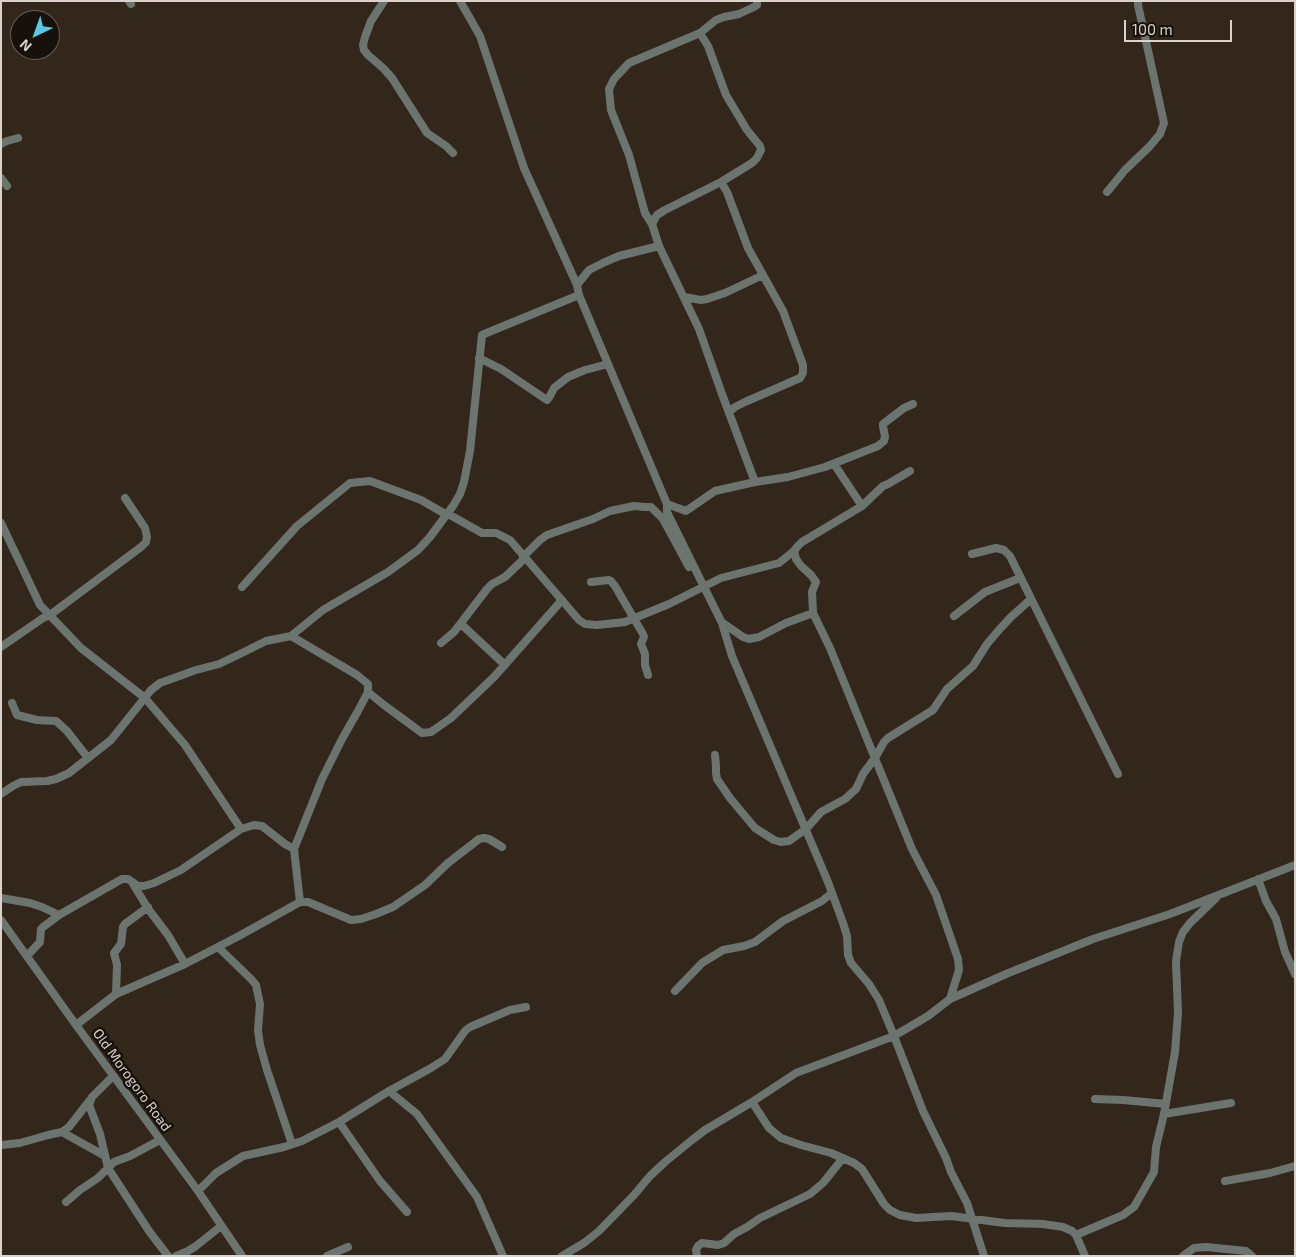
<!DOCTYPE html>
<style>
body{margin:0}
#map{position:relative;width:1296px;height:1257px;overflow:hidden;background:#33271b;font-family:"Exo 2",sans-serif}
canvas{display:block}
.frame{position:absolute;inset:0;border:2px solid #dad2cb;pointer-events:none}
.north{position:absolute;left:10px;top:10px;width:50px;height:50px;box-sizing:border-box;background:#17110c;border:1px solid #655e58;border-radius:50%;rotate:222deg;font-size:14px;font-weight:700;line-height:20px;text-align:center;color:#dad2cb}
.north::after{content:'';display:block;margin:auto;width:18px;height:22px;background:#57c9e2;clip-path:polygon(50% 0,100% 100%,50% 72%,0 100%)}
.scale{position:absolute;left:1124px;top:20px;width:108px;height:22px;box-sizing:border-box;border:2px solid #dad2cb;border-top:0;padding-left:6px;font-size:15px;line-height:18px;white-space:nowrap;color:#dad2cb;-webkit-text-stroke:4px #17110c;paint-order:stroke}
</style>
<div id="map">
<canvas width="1296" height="1257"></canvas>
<div class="frame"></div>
<div class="north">N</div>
<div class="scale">100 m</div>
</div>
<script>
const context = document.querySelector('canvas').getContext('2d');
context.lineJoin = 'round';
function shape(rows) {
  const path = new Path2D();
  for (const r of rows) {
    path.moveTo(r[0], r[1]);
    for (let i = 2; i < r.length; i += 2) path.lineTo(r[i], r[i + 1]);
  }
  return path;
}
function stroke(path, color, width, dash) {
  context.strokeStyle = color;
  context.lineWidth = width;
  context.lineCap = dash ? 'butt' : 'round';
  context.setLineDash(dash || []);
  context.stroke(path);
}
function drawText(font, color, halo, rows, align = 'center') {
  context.font = font + ' "Exo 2",sans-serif';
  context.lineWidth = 5;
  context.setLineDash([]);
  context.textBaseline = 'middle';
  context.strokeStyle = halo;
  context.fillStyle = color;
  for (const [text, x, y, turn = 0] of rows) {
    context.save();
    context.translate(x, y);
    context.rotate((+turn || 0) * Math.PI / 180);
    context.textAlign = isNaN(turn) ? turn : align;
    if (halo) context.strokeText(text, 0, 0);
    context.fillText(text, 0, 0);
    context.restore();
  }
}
const minor = shape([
 [129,1,131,4],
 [384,1,371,21,365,37,363,45,364,50,368,55,383,68,392,78,427,133,446,146,453,153],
 [460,1,480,36,524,168,577,285,579,295,667,504,667,512,704,587,722,623,732,656,828,882,843,923,847,936,848,955,851,963,869,984,879,1000,894,1036,923,1111,946,1158,951,1172,967,1203,984,1256],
 [1,144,7,141,18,138],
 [1,178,7,186],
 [721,182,727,192,748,248,783,311,803,365,803,373,800,378,745,402,735,407,729,412],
 [1107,192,1125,170,1150,146,1160,134,1164,123,1138,5,1138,1],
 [652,224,657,215,665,210,721,182,752,163,757,158,761,150,760,146,747,130,726,95,708,46,700,33],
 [577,285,589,270,605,262,619,256,659,246],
 [684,297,701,300,707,299,725,293,763,275],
 [479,358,501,369,547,400,550,396,554,388,568,377,585,370,608,364],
 [834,464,862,506],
 [910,471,888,484,883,486,862,506,802,542,797,547,794,551,796,559,801,566,811,575,816,582,812,592,813,613,830,648,912,849,936,895,958,959,959,970,950,999],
 [755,482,722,394,699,329,659,246,652,224,645,213,629,155,611,110,609,89,614,79,629,63,700,33,716,20,724,17,739,14,754,7,757,5,757,1],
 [667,504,686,511,715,491,755,482,788,477,825,467,878,446,884,441,885,437,883,426,883,424,904,408,913,404],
 [1,523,40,605,81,648,145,698,185,745,241,829],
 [972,554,996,548,1004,550,1010,556,1118,774],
 [523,557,540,540,547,535,593,519,610,511,634,506,645,507,651,507,663,519,689,567],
 [591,582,609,580,611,581,615,586,643,634,644,637,641,644,645,654,645,665,648,675],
 [242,587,297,526,350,483,370,481,421,500,447,515,450,515,482,533,496,533,510,540,579,620,585,624,597,625,625,622,669,604,721,578,779,563,794,551],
 [954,616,985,592,1020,578],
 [723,623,743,637,749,639,759,637,786,623,813,613],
 [461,624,505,665],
 [291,636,357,675,368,684,368,692,358,711,342,739,322,779,294,849,300,902],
 [441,643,454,632,487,589,492,584,505,577,525,558],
 [1,647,43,618,50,615,141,547,146,542,147,537,145,528,125,498],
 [368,692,384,705,422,733,431,732,451,718,494,677,562,600],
 [12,703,17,715,37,720,56,721,67,731,88,758],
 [715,755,716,766,716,773,717,779,730,798,755,828,774,840,781,842,789,841,806,829,821,812,845,799,856,789,863,774,875,758,884,742,888,738,933,710,947,689,973,666,987,644,998,631,1011,617,1031,599],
 [1,794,13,786,21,782,47,781,56,779,69,773,111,740,151,690,160,683,196,670,219,664,242,653,266,641,291,636,323,610,388,572,418,550,430,537,453,506,460,494,464,482,470,451,482,335,489,332,579,295],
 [1258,879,1266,901,1276,919,1285,952,1295,974],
 [133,884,149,910,168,935,185,964],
 [1,898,30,903,42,907,59,915],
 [1,920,76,1025,198,1191,242,1256],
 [218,947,251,979,256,985,260,1004,258,1030,260,1045,267,1070,292,1144],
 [27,956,40,942,41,929,43,927,59,915,122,879,128,879,138,886,144,886,154,883,181,870,241,829,254,825,262,826,285,844,294,849],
 [675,991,702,963,723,950,744,946,755,942,783,921,822,901,832,893],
 [116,994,117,965,114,953,121,944,123,927,125,924,148,907],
 [76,1025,116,994,185,964,239,936,300,902,308,902,351,920,361,919,376,914,393,907,425,885,448,863,479,839,484,838,489,839,502,847],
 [113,1076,92,1097,89,1105,100,1134,108,1168,149,1231,168,1256],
 [389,1091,417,1114,477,1197,503,1256],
 [1095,1099,1123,1100,1166,1104],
 [752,1102,769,1128,781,1138,801,1145,831,1153,854,1163,862,1169,884,1204,890,1210,900,1215,916,1218,951,1216,1005,1223,1043,1224,1063,1227,1072,1231,1076,1235,1085,1256],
 [1164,1114,1231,1103],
 [339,1122,380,1181,407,1212],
 [62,1132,105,1156],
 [1,1145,20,1143,48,1135,62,1132,69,1127,90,1100],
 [1225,1181,1270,1173,1295,1166],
 [198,1191,216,1173,243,1156,284,1147,302,1141,339,1122,389,1091,431,1068,445,1059,465,1031,470,1027,510,1010,526,1007],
 [66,1202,80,1190,98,1178,114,1162,130,1156,160,1140],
 [1076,1235,1123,1215,1134,1207,1154,1172,1156,1147,1164,1114,1175,1052,1178,1013,1176,961,1179,942,1183,932,1190,923,1216,898],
 [176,1256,188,1251,196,1246,221,1226],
 [327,1256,348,1247],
 [562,1256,584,1243,599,1231,634,1195,650,1176,665,1162,692,1140,705,1130,752,1102,796,1073,894,1036,928,1016,950,999,1006,974,1093,939,1170,914,1295,865],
 [697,1256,696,1250,698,1246,702,1243,718,1245,724,1243,734,1234,747,1227,760,1218,810,1194,823,1183,843,1158],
 [1183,1256,1194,1248,1206,1247,1246,1251,1252,1256]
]);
const streetNames = [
 ["Old Morogoro Road",132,1080,54]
];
stroke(minor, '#6c7470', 8);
drawText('14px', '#dad2cb', '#17110c', streetNames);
</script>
